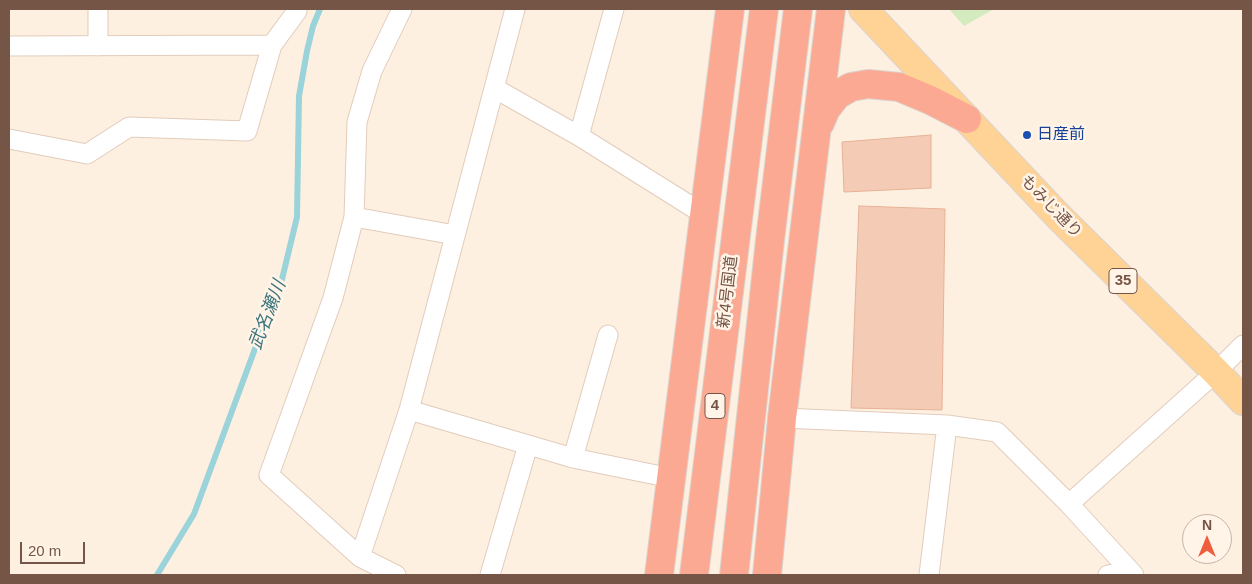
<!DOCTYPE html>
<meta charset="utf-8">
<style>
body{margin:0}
#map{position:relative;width:1252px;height:584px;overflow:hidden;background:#fdf0e0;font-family:Helvetica,sans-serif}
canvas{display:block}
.frame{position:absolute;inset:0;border:10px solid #755546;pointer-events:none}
.north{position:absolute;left:1182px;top:514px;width:50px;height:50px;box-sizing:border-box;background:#fff4e7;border:1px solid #c8b4a7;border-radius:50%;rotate:0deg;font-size:14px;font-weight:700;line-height:20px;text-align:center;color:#755546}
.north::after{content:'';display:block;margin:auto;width:18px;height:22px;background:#ee5d3e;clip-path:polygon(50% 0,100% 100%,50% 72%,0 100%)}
.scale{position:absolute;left:20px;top:542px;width:65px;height:22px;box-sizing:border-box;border:2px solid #755546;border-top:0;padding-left:6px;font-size:15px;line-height:18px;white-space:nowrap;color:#755546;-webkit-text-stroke:4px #fff4e7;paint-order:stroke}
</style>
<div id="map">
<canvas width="1252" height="584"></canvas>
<div class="frame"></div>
<div class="north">N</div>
<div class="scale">20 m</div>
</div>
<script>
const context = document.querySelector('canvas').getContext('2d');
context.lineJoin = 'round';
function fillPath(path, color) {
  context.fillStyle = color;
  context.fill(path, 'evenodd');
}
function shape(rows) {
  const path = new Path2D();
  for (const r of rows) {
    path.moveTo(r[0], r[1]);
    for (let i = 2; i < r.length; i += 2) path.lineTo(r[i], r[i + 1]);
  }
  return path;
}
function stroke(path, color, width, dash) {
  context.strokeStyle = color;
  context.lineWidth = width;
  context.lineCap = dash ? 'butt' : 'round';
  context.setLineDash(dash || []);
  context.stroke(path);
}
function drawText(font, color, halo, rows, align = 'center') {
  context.font = font + ' Helvetica,"Noto Sans JP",sans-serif';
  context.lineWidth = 5;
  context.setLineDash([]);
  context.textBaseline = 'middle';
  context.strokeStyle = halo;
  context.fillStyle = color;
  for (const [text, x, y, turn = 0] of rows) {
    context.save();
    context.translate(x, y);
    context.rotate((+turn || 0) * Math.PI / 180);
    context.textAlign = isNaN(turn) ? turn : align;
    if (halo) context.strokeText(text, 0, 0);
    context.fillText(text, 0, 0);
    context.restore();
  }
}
const green = shape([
 [949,9,994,9,964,26]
]);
const stream = shape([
 [157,575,194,514,256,346,278,296,297,217,299,96,307,51,313,26,320,9]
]);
const building = shape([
 [931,135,931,188,844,192,842,142,931,135],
 [859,206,945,209,942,410,851,408,859,206]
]);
const street = shape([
 [614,9,579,136,705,215],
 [272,45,297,11,297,9],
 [9,46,272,45,247,131,129,127,87,154,9,139],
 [98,46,98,9],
 [494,88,579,136],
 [354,217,455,235],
 [409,410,573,458,671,478],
 [782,418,947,425,997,432,1069,504,1134,575],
 [573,458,608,335],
 [1069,504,1216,372,1243,345],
 [360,557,409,410,515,9],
 [396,575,360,557,269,475,333,298,354,217,357,122,372,71,402,9],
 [490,575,528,445],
 [929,575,947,425],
 [1108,575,1130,571]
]);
const primary = shape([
 [863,9,1058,216,1216,372,1243,401]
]);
const highway = shape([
 [820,123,826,109,837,95,851,87,868,84,899,87,930,100,967,119],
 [659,575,730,9],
 [694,575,764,9],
 [734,575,770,240,798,9],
 [767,575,782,418,831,9]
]);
const markers = [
 [1027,135,5,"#1a4fb4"]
];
const shields = [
 [1123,281,28],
 [715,406,20]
];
const shieldNames = [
 ["35",1123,281],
 ["4",715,406]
];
const transitNames = [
 ["日産前",1037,135]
];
const streetNames = [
 ["もみじ通り",1051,207,46],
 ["新4号国道",728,292,-83]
];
const waterNames = [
 ["武名瀬川",268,315,-69]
];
fillPath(green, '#d3ebbe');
stroke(stream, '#9ad3d9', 6);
fillPath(building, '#f4ccb6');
stroke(building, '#e7b196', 1);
stroke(street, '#e2ccbc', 21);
stroke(primary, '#dbd3cf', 30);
stroke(highway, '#dbd3cf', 30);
stroke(street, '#fff', 19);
stroke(primary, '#ffd295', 28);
stroke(highway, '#fba993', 28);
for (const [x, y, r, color] of markers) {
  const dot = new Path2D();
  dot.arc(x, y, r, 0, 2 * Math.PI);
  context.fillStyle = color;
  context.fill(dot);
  stroke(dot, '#fff4e7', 2);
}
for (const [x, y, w] of shields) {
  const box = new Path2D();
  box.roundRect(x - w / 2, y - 12.5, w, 25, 4);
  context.fillStyle = '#fff4e7';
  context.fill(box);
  stroke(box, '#755546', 1);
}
drawText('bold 15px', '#755546', null, shieldNames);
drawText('16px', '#164399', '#fff4e7', transitNames, 'left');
drawText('16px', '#755546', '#fff4e7', streetNames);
drawText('italic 18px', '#3a747c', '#fff4e7', waterNames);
</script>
